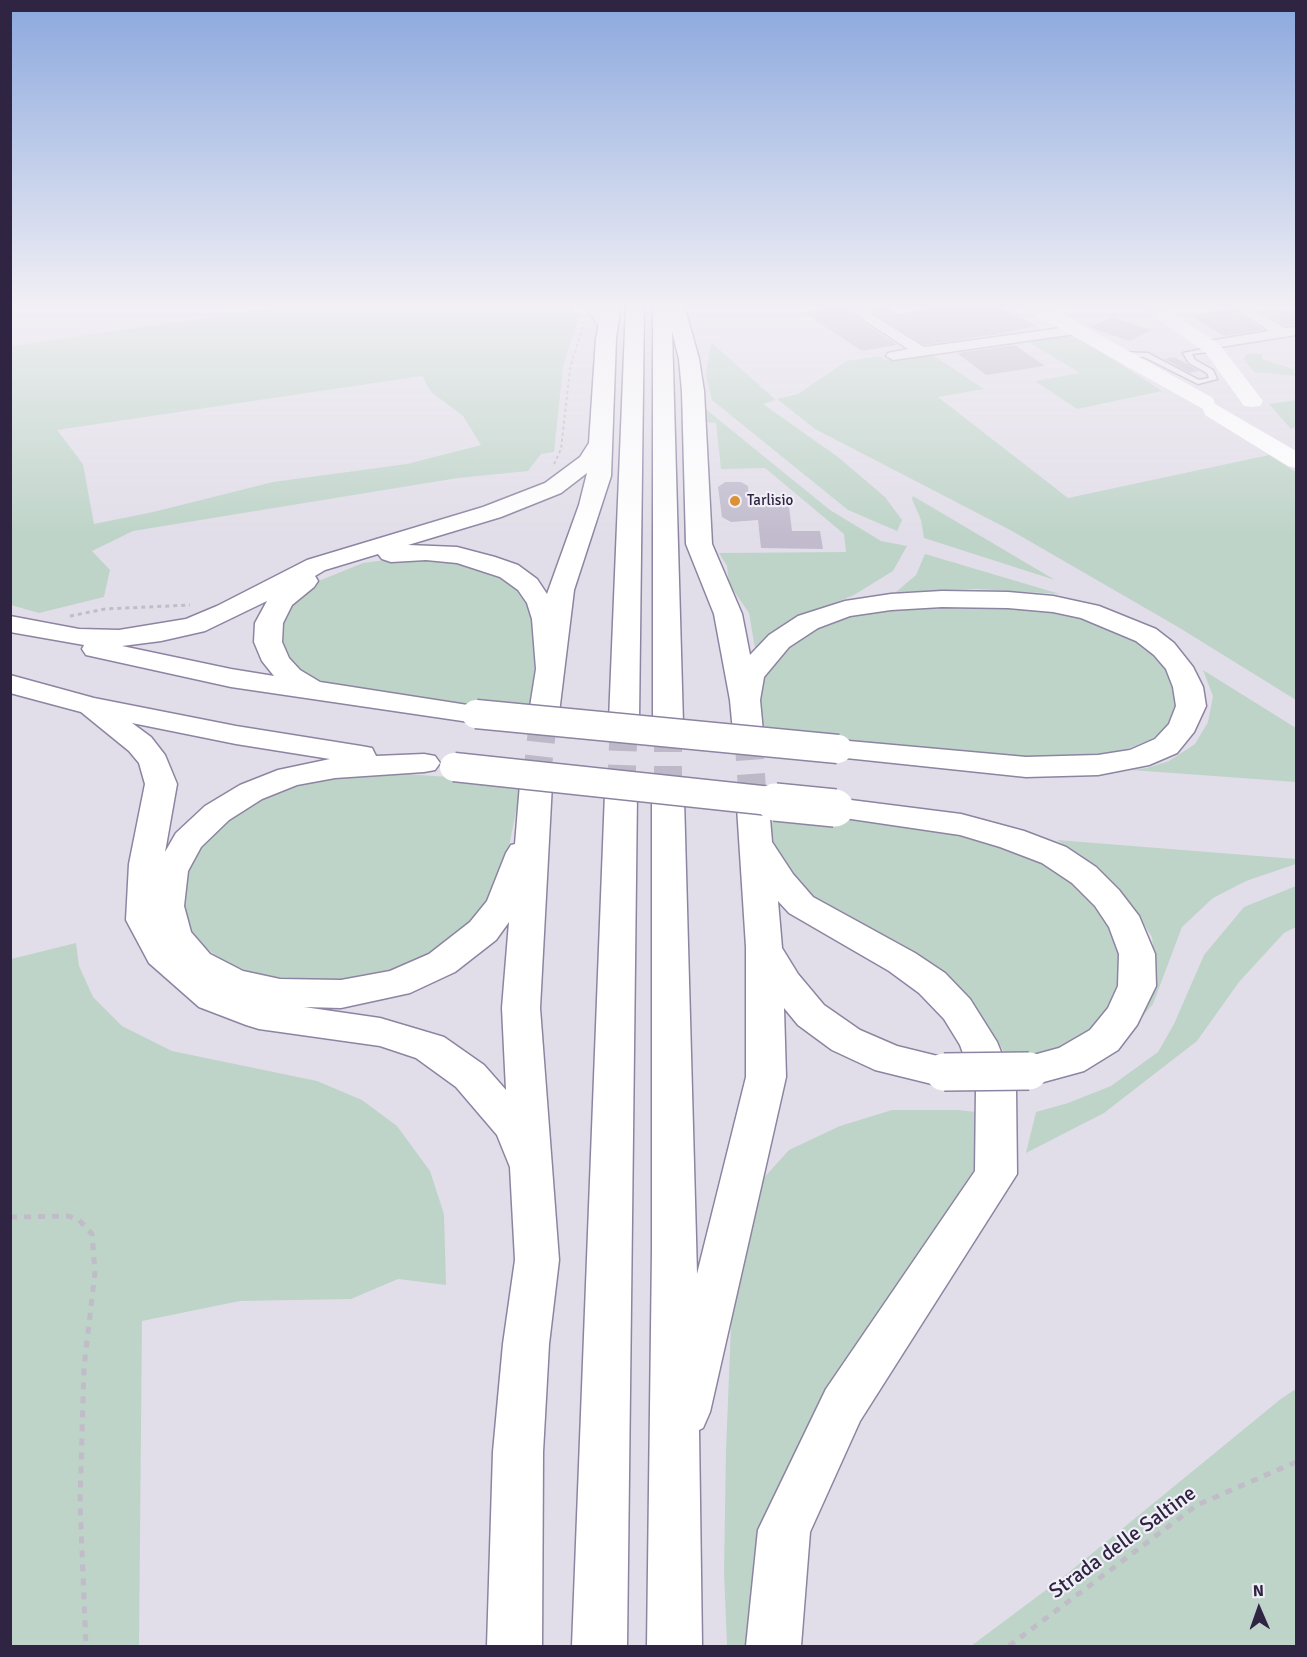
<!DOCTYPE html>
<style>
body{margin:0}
#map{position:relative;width:1307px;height:1657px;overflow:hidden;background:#e2dee9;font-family:Signika,sans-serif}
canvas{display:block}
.frame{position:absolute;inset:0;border:12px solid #2f2542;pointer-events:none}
.north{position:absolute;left:1229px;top:1579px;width:60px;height:60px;-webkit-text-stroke:4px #f0eef7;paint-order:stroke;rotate:358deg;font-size:16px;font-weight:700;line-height:24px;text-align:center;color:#2f2542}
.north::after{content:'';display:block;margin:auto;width:21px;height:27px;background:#2f2542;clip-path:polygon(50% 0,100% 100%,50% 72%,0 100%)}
</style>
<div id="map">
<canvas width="1307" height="1657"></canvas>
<div class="frame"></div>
<div class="north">N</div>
</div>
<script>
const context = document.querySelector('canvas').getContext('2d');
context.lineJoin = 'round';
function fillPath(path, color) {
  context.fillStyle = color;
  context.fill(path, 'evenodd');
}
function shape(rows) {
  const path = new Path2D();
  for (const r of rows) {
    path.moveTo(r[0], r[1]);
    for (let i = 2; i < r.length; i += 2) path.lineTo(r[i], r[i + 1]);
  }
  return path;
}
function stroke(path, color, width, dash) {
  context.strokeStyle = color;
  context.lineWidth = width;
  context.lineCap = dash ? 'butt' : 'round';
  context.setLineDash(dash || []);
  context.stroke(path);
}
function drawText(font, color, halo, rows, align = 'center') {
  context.font = font + ' Signika,sans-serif';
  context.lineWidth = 4.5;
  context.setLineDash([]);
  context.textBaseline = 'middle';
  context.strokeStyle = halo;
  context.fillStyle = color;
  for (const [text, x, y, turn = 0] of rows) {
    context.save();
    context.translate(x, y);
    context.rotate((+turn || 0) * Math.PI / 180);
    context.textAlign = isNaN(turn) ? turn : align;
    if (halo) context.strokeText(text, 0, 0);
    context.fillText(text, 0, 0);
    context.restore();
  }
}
const green = shape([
 [295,305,572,305,571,311,579,315,563,367,554,452,541,454,528,471,458,478,133,531,92,551,110,570,104,597,39,613,11,605,11,346],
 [422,376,431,392,463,416,481,445,407,464,273,482,153,512,94,524,83,464,57,430],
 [1072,333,1162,391,1077,409,1035,381,1080,373,1025,340],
 [711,342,776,400,763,404,838,457,885,497,902,520,897,531,848,510,712,400,706,376],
 [930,353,984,389,938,397,1068,498,1269,455,1296,472,1296,700,1178,627,1012,531,815,429,777,399,798,394,847,361,879,356,885,360],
 [1247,354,1262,354,1262,359,1293,369,1295,376,1254,372,1244,359],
 [1296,400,1296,427,1291,429,1269,404],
 [703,407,830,510,881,541,907,546,893,571,854,595,815,611,756,654,749,613,729,584,727,566,719,553,846,552,844,534,765,468,721,469,716,423,705,422],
 [913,496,1055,580,924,538,921,520,912,499],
 [925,554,1060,594,976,589,896,592,916,575],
 [415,556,485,566,529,595,539,632,529,711,467,706,347,689,313,678,298,670,277,643,281,615,316,582,363,563],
 [1012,604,1093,616,1158,651,1183,698,1174,721,1151,740,1116,753,1073,758,1011,757,760,733,758,696,761,680,793,640,818,625,850,614,889,607],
 [1203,670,1296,728,1296,782,1131,770,1147,768,1169,761,1195,744,1208,722,1213,696],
 [391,773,522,782,502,881,473,924,416,964,372,977,319,983,268,979,222,961,193,937,182,914,183,878,195,850,245,804,322,776],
 [766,809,958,829,1061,866,1118,932,1122,963,1119,995,1102,1022,1071,1045,1029,1059,1010,1061,977,1009,932,966,882,934,820,903,796,881,775,850],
 [1057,840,1296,859,1296,864,1246,881,1213,898,1182,927,1153,1004,1131,1030,1156,972,1152,937,1129,901,1098,867],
 [1296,886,1296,927,1284,933,1239,982,1197,1041,1104,1113,1026,1153,1036,1112,1068,1103,1111,1086,1158,1052,1174,1024,1204,955,1244,907],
 [76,943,79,966,93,997,122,1026,172,1051,317,1081,362,1100,397,1126,430,1171,444,1214,446,1285,398,1279,351,1299,240,1301,142,1321,139,1646,11,1646,11,959],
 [892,1110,958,1110,985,1113,975,1167,766,1566,756,1646,727,1646,724,1571,726,1450,732,1301,761,1181,789,1150,840,1126],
 [1296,1389,1296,1646,971,1646,1062,1578,1282,1398]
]);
const building = shape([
 [861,305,882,305,897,314,953,305,960,308,997,305,1036,326,1000,334,924,345],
 [839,306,840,307,897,345,862,351,804,313],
 [1232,309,1263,330,1224,336,1189,315],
 [1278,309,1282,312,1296,309,1296,325,1286,326,1261,311],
 [1112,317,1153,330,1129,341,1090,327],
 [1015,345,1045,366,986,375,957,353],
 [1174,357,1187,364,1199,371,1190,373,1164,359],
 [725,482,741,482,748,486,749,499,788,499,792,531,820,531,823,549,761,548,758,520,731,522,722,517,718,487]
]);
const highwayTunnelFar1 = shape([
 [668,724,668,798],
 [748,732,753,803],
 [536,784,544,713],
 [621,793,624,720]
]);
const highwayTunnel = shape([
 [753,802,753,807]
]);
const pathFar2 = shape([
 [554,464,561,449,570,369,584,322]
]);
const pathFar1 = shape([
 [70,616,105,609,190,605]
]);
const path = shape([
 [10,1217,68,1216,79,1220,92,1234,95,1272,84,1367,80,1503,86,1646],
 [1009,1646,1197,1505,1296,1462]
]);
const lane = shape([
 [1213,347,1217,349,1216,351,1192,354,1195,360,1213,370,1217,379,1198,384,1144,357,1120,356,1116,354,1120,352,1148,353,1199,380,1209,378,1207,373,1189,363,1183,353,1213,347]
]);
const street = shape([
 [588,305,602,305,601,309,614,328,612,331,602,331,587,309,588,305],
 [841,305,857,305,924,347,1075,326,1082,330,1075,334,893,360,886,356,888,353,908,349,841,305],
 [1230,305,1246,305,1285,328,1296,327,1296,335,1208,349,1203,348,1201,345,1203,342,1269,331,1230,305]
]);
const secondary = shape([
 [1023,305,1046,305,1213,398,1215,404,1296,451,1296,468,1288,466,1205,415,1203,409,1025,309,1023,305],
 [1139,305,1160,305,1220,345,1263,401,1260,406,1252,407,1244,406,1206,353,1139,305]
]);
const highway = shape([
 [603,305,621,305,616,338,611,476,574,590,559,713,555,719,544,722,533,719,529,713,536,669,532,619,527,603,518,590,500,577,457,563,426,560,391,562,382,559,378,554,325,570,315,576,318,581,314,587,292,605,283,623,282,642,289,658,300,670,320,682,487,708,491,714,487,720,476,723,231,687,86,655,82,649,84,645,10,632,10,616,79,629,119,630,186,619,217,606,307,560,483,507,545,483,580,457,589,443,596,338,603,305],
 [587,473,579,505,547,594,537,579,518,565,495,557,457,547,408,545,501,517,561,493,587,473],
 [267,601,255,623,254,642,262,661,274,676,231,669,122,646,161,641,205,631,267,601],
 [626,305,644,305,639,720,635,726,624,729,613,726,609,720,626,305],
 [656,305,684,305,699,359,704,391,712,544,742,614,750,655,769,635,798,616,845,601,891,594,942,591,1008,592,1053,596,1099,606,1156,629,1174,643,1193,667,1203,687,1206,706,1194,732,1177,753,1149,765,1098,775,1026,777,827,756,823,749,827,742,838,740,1026,757,1098,755,1130,750,1155,739,1169,724,1176,706,1173,687,1166,669,1154,655,1136,641,1081,618,1053,612,1008,608,942,607,891,610,850,616,818,628,789,647,764,677,760,700,763,732,759,738,748,741,737,738,733,732,730,700,714,614,686,544,682,391,679,359,672,331,683,724,679,730,668,733,657,730,653,724,653,309,656,305],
 [10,675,94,698,236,726,361,746,372,748,376,756,424,754,435,756,440,763,435,770,424,772,335,778,297,785,262,799,229,820,201,847,188,871,184,906,191,932,210,954,243,971,280,979,341,980,390,971,429,954,470,922,487,901,506,853,511,845,515,844,520,784,525,777,536,774,547,777,552,784,540,1008,559,1260,549,1344,543,1452,542,1646,487,1646,493,1452,503,1344,515,1260,510,1167,497,1135,456,1087,416,1058,380,1046,259,1029,246,1025,199,1007,149,963,126,920,129,864,145,784,139,763,129,751,81,712,10,693,10,675],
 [132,723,236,744,330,759,278,770,240,785,205,806,176,833,165,852,177,784,165,755,151,737,132,723],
 [509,922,502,1008,506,1090,484,1065,444,1037,380,1018,304,1007,341,1008,410,993,455,972,496,940,509,922],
 [621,783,632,786,637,793,627,1646,572,1646,605,793,610,786,621,783],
 [668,788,679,791,684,798,697,1274,746,1077,746,947,737,807,742,800,753,797,764,800,769,807,772,842,793,874,813,897,915,953,945,973,970,999,997,1042,1016,1089,1017,1174,860,1421,810,1532,801,1646,746,1646,758,1530,826,1389,975,1171,976,1089,960,1045,944,1019,919,993,889,971,789,913,778,901,782,948,798,974,824,1005,860,1030,897,1046,958,1061,964,1072,958,1083,944,1087,875,1070,832,1050,798,1025,784,1008,786,1077,710,1412,703,1428,699,1430,702,1646,647,1646,652,1250,652,798,657,791,668,788],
 [835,798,961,814,1024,831,1066,847,1096,867,1119,890,1139,916,1155,954,1156,986,1137,1025,1118,1050,1084,1071,1029,1086,1015,1082,1009,1071,1015,1060,1059,1048,1090,1030,1108,1008,1118,986,1119,954,1109,927,1095,906,1072,883,1042,863,1000,847,960,835,824,815,819,808,824,801,835,798]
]);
const highwayBridgeFar1 = shape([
 [476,714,838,749],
 [454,767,789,803]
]);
const highwayBridge = shape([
 [775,802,835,808],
 [944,1072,1029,1071]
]);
const markers = [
 [735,501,6,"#dd9135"]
];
const farPoinames = [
 ["Tarlisio",747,501]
];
const nearStreetnames = [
 ["Strada delle Saltine",1123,1543,-36]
];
fillPath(green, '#bed4c8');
fillPath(building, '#c1bbcd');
stroke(highwayTunnelFar1, '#beb9c8', 28, [28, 14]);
stroke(highwayTunnel, '#beb9c8', 37, [37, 19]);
stroke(lane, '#aca6b7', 3);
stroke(street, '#aca6b7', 3);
stroke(highway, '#8d84a2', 3);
stroke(pathFar2, '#c0bcc8', 2, [3, 3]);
stroke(pathFar1, '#c0bcc8', 3, [4, 4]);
stroke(path, '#c0bcc8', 5, [7, 7]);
fillPath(lane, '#f3f1f7');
fillPath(street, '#f3f1f7');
fillPath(secondary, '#fff');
fillPath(highway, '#fff');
stroke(highwayBridgeFar1, '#8d84a2', 31, []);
stroke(highwayBridge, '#8d84a2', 40, []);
stroke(highwayBridgeFar1, '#fff', 28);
stroke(highwayBridge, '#fff', 37);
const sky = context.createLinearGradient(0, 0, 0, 537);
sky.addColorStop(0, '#8ba8de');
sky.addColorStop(0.57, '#f2f0f5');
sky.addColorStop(1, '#f2f0f500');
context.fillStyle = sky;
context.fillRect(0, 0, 1307, 537);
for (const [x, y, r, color] of markers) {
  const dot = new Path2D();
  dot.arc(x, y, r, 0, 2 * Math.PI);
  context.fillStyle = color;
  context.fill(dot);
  stroke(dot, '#f0eef7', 2);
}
drawText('15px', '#2f2542', '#f0eef7', farPoinames, 'left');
drawText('21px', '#2f2542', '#f0eef7', nearStreetnames);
</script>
